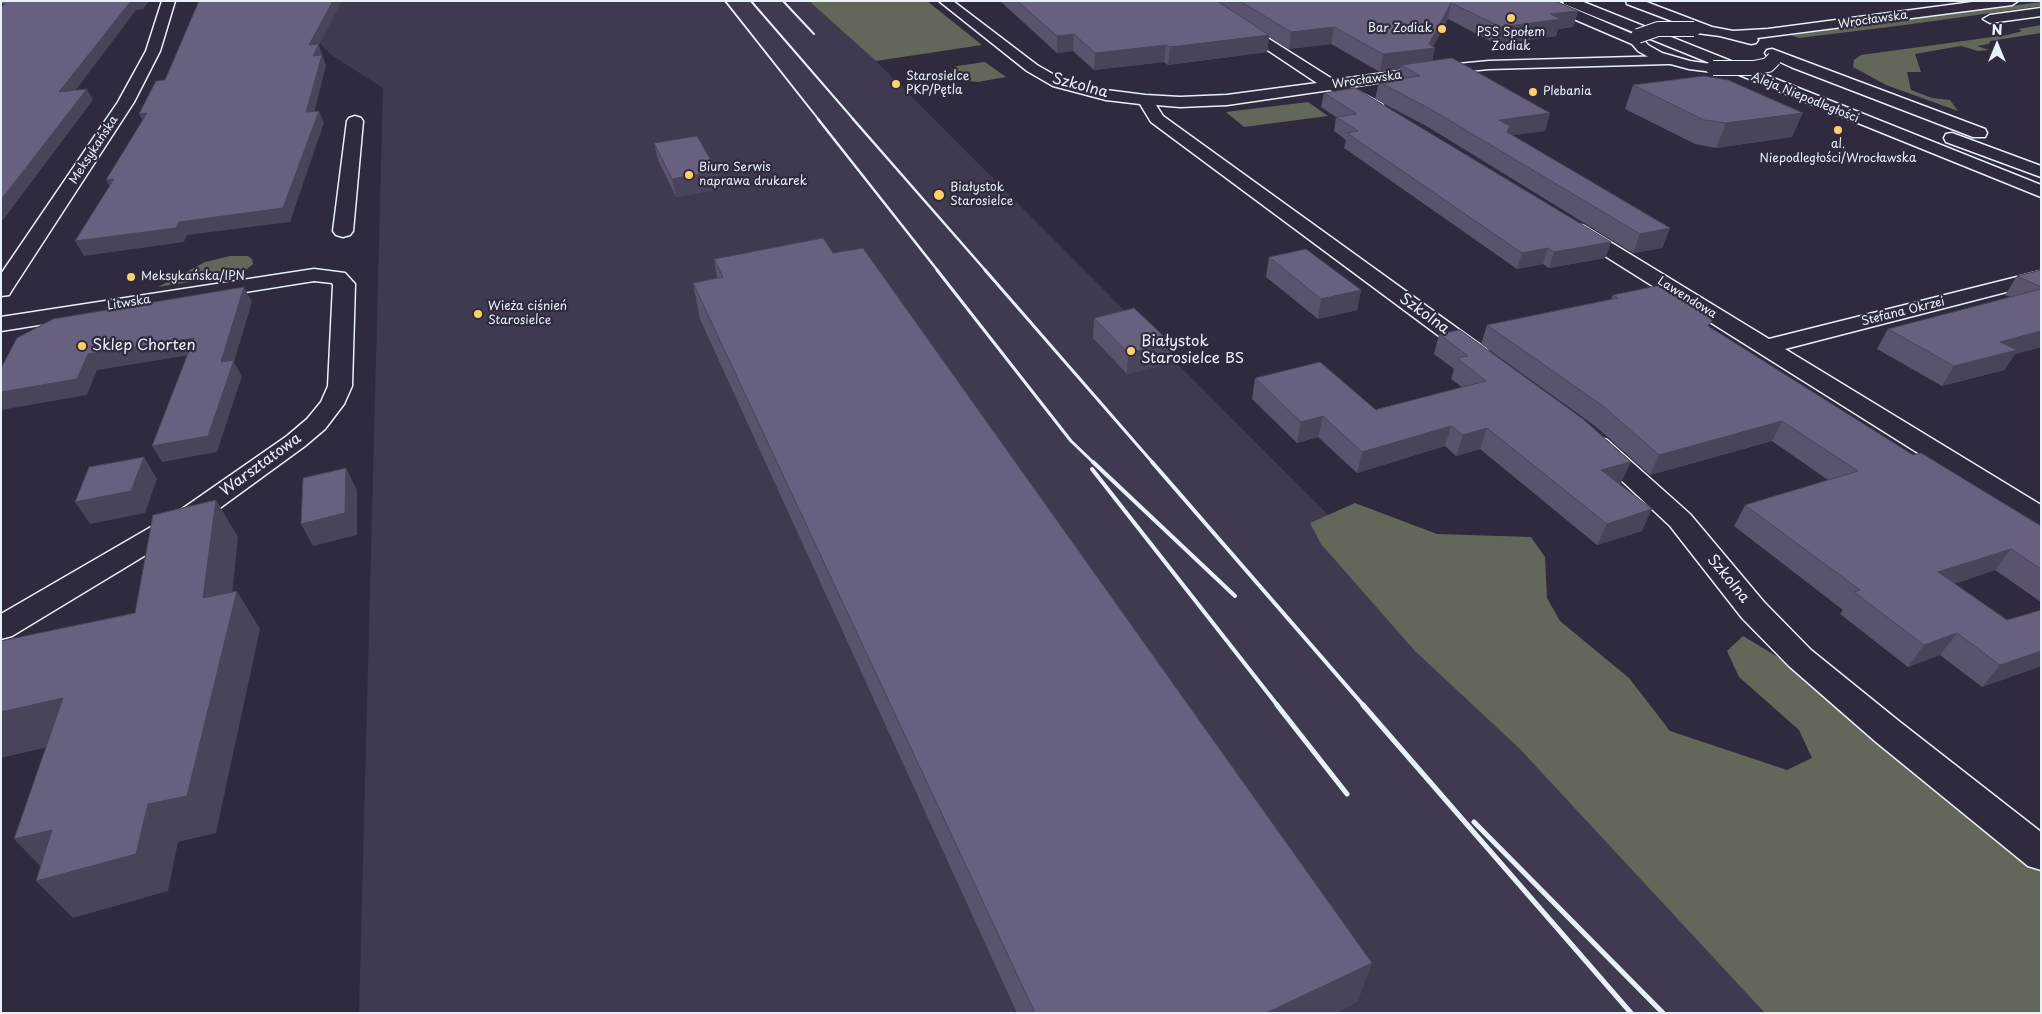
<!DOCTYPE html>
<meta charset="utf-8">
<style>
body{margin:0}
#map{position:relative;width:2042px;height:1014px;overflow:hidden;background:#2f2a3d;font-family:"Playpen Sans",sans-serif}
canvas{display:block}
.frame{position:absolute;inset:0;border:2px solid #e8f1f8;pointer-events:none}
.north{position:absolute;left:1972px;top:20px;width:50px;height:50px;-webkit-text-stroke:4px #2f2a3d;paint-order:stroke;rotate:0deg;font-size:14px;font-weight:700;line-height:20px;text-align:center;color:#e8f1f8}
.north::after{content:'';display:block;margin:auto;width:18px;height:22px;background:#e8f1f8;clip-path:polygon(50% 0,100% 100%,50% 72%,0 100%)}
</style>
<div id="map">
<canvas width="2042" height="1014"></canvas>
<div class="frame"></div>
<div class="north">N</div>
</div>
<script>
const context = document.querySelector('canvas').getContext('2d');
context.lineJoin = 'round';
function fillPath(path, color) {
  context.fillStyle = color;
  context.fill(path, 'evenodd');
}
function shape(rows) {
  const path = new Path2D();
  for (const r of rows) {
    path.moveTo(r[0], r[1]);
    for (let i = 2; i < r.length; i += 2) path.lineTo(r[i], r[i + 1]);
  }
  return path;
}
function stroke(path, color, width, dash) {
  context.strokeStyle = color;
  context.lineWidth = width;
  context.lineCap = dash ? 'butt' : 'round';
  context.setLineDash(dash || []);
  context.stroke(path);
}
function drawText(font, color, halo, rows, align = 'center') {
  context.font = font + ' "Playpen Sans",sans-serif';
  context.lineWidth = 4.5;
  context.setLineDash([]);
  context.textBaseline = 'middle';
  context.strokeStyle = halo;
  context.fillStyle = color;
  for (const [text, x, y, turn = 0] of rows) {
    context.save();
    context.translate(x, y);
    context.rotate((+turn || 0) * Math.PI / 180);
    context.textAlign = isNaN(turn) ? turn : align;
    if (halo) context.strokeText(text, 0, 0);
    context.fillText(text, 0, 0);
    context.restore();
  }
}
const built = shape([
 [293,1,809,1,876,61,1537,725,1843,1013,359,1013,383,88,330,54,291,13]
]);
const green = shape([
 [809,1,927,1,982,45,876,61],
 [2041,2,2041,6,1905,25,1799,38,1790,35],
 [2041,25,2041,33,1990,41,1989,44,1977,46,1989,50,1978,51,1961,46,1915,54,1921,72,1907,72,1911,90,1932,98,1950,100,1958,111,1886,85,1853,67,1854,60,1861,55,2007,35,2022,31,2018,29],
 [985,62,1006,77,978,82,960,80,951,76,952,69,957,66],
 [1308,102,1328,116,1244,127,1226,112],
 [230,256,248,256,252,259,253,264,241,274,158,287,205,262],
 [1355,503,1437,534,1531,537,1545,557,1547,598,1560,621,1629,678,1670,731,1787,770,1812,758,1799,730,1739,677,1727,651,1743,636,1801,671,2041,871,2041,1013,1765,1013,1519,748,1415,651,1321,544,1310,523]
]);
const minor = shape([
 [939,1,953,1,1037,65,1063,80,1106,90,1145,95,1180,97,1227,95,1317,83,1194,1,1209,1,1334,80,1436,66,1489,61,1668,56,1673,57,1675,60,1673,63,1668,64,1489,69,1436,74,1350,87,1382,104,1384,107,1382,110,1376,112,1330,90,1227,105,1180,107,1156,105,1163,116,1486,349,1490,354,1486,359,1478,361,1470,359,1151,122,1140,104,1106,100,1053,86,1027,71,939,1],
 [355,116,361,118,363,121,353,231,350,235,343,237,336,235,333,231,347,121,349,118,355,116],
 [1577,224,1584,226,1769,339,2041,271,2041,283,1785,349,2041,505,2041,527,2031,524,1570,234,1567,230,1570,226,1577,224],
 [314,269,345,273,355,284,352,386,344,404,325,429,305,446,202,521,12,636,1,639,1,614,182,509,287,436,307,419,321,402,328,386,333,285,332,283,314,281,1,331,1,317,314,269],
 [1598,437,1607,440,1690,514,1764,602,1811,650,1900,722,2041,832,2041,870,2028,866,1876,742,1789,666,1742,618,1670,526,1589,450,1585,445,1589,440,1598,437]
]);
const tertiary = shape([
 [162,1,175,1,160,51,134,102,12,290,9,295,1,296,1,274,118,102,146,51,162,1]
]);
const secondary = shape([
 [1538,1,1556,1,1642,38,1648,45,1662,53,1690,61,1718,65,1720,68,1718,71,1713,72,1689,69,1652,59,1638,51,1632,44,1539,4,1538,1],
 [1626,1,1644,1,1712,27,1733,31,1768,29,1980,1,2018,1,2012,5,1757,38,1758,40,1756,43,1751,44,1720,36,1689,32,1687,29,1688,27,1627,4,1626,1],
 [2041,8,2041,16,1990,23,1983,19,1990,15,2041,8]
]);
const primary = shape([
 [1563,1,1581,1,2041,185,2041,197,1564,4,1563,1],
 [1772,49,1985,129,1987,133,1985,137,1973,137,1791,67,1767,56,1765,53,1767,50,1772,49],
 [1952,133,2041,166,2041,177,1946,142,1944,138,1946,134,1952,133]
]);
const railFar4 = shape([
 [725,1,819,120],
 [751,1,854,120],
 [783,1,814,34]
]);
const railFar3 = shape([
 [818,119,938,271],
 [853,119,986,271]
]);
const railFar2 = shape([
 [937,270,1071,441,1094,463],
 [985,270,1153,463]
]);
const railFar1 = shape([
 [1093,462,1235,596],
 [1152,462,1364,706],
 [1092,469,1278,706]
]);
const rail = shape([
 [1277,705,1347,794],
 [1363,705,1631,1013],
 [1474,822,1663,1013]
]);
const secondaryBridge = shape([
 [1638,36,1658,29,1694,29],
 [1713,68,1754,68,1768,65,1774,59]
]);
const wall = shape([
 [1000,1,1555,1,1578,11,1573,27,1558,29,1556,36,1496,44,1448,19,1433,47,1435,48,1432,61,1550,113,1545,131,1512,135,1670,228,1662,248,1633,253,1428,127,1375,99,1379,82,1398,79,1400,69,1380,72,1331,44,1289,49,1269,37,1267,52,1168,65,1164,62,1094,70,1073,51,1057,53],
 [1633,85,1792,137,1716,148,1695,144,1625,109],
 [1324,93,1611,242,1605,258,1549,268,1543,264,1517,269,1344,148,1346,140,1334,131,1336,117,1321,107],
 [654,143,717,171,720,189,676,197,658,160],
 [833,253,1372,963,1357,1002,1335,1013,1017,1013,700,319,693,283,717,278,714,259],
 [1269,257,1361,290,1357,310,1318,319,1266,277],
 [2041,270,2041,347,2015,354,2004,370,1942,386,1877,349,1888,329,2010,297,2005,295,2017,276],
 [1613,295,1710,327,1913,455,2041,526,2041,602,1995,570,1954,584,2041,666,1982,687,1940,655,1908,667,1840,614,1843,610,1734,526,1745,505,1828,480,1772,441,1650,475,1595,426,1481,344,1487,325,1611,299],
 [1094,318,1169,364,1127,374,1093,338],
 [1460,330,1621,483,1619,484,1642,531,1597,545,1480,449,1456,456,1445,446,1357,473,1318,437,1297,443,1252,399,1255,378,1376,410,1462,387,1451,379,1454,369,1434,354,1439,334]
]);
const shadedWall = shape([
 [131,1,149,1,143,9,136,10,66,103,59,92],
 [333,1,342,1,319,45,326,66,311,125,306,112,318,67,309,45],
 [1451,3,1448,19,1432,48,1435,48,1431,65,1401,65,1400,69,1380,72,1383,54,1429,44],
 [1578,11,1573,27,1558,29,1556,36,1496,44,1501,27,1550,14],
 [1334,27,1331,44,1289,49,1291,32],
 [1074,34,1073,51,1057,53,1057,36],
 [1269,35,1267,52,1168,65,1170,47],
 [1166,45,1164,62,1094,70,1095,53],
 [87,89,93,100,3,220,1,221,1,200],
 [319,111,324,123,290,222,187,235,184,242,84,256,75,241,179,222],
 [147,113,146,126,139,114],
 [1550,113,1545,131,1507,136,1499,120],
 [1803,113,1792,137,1716,148,1726,123],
 [717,171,720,189,676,197,672,179],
 [114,179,114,194,106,180],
 [1670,228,1662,248,1633,253,1640,234],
 [1611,242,1605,258,1549,268,1554,252],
 [1548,248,1543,264,1517,269,1522,253],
 [244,287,252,302,234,362,242,376,217,452,162,462,152,446,221,362],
 [1361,290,1357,310,1318,319,1321,299],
 [2041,331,2041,347,2015,354,2004,370,1942,386,1954,366,2000,342],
 [194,338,203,353,97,370,87,395,1,410,1,392,88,354],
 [1171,343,1169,364,1127,374,1128,353],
 [1323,416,1318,437,1297,443,1301,422],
 [1782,421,1772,441,1650,475,1659,455],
 [1451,426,1445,446,1357,473,1362,452],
 [1487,428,1480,449,1456,456,1463,435],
 [144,457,157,479,145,513,90,524,75,502],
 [1631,462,1621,483,1592,491,1601,470],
 [346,468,357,490,357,535,313,546,301,524],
 [216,500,238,537,229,625,237,591,260,629,216,833,178,842,168,891,73,918,36,881,148,804,203,598],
 [1652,509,1642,531,1597,545,1607,524],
 [2011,549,1995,570,1923,594,1938,572],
 [1957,633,1940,655,1908,667,1924,645],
 [2041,651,2041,666,1982,687,2000,665],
 [63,698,95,736,1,758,1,712],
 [52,830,50,876,14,839],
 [1372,963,1357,1002,1335,1013,1266,1013]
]);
const building = shape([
 [1,1,131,1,59,92,87,89,1,200,1,7,5,4,1,4,1,1],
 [199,1,333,1,309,45,319,44,313,56,322,55,306,112,319,111,283,208,179,222,176,228,75,241,114,179,106,180,147,113,139,114,156,81,165,80,199,1],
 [1017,1,1217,1,1269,35,1170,47,1166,45,1095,53,1074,34,1057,36,1017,1],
 [1240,1,1555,1,1578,11,1550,14,1561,19,1501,27,1451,3,1429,44,1435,48,1383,54,1334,27,1291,32,1240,1],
 [1452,58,1550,113,1499,120,1510,126,1507,132,1670,228,1640,234,1432,110,1379,82,1420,76,1401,65,1452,58],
 [1704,76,1728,80,1803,113,1726,123,1704,120,1633,85,1704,76],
 [1355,88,1611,242,1554,252,1548,248,1522,253,1347,133,1358,131,1336,117,1357,114,1324,93,1355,88],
 [697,136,717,171,672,179,654,143,697,136],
 [823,238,833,253,863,248,1372,963,1266,1013,1035,1013,693,283,723,277,714,259,823,238],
 [1306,249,1361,290,1321,299,1269,257,1306,249],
 [2041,270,2041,287,2017,276,2041,270],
 [1661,285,1714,318,1708,326,1913,455,1921,453,2041,526,2041,569,2011,549,1938,572,2007,620,2041,610,2041,651,2000,665,1957,633,1924,645,1854,592,1860,590,1745,505,1858,471,1782,421,1659,455,1603,406,1487,325,1618,298,1613,295,1661,285],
 [244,287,221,362,234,360,208,436,152,446,194,338,88,354,77,379,1,392,1,368,17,338,53,319,244,287],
 [2041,289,2041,331,2000,342,2017,350,1954,366,1888,329,2041,289],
 [1134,308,1171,343,1128,353,1094,318,1134,308],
 [1460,330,1583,419,1631,462,1601,470,1652,509,1607,524,1487,428,1463,435,1451,426,1362,452,1323,416,1301,422,1255,378,1320,362,1376,410,1378,409,1486,381,1457,358,1468,356,1439,334,1460,330],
 [144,457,131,491,75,502,89,467,144,457],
 [346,468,345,513,301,524,303,478,346,468],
 [216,500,203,598,237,591,187,796,148,804,136,854,36,881,52,830,14,839,63,698,1,712,1,641,135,613,153,515,216,500]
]);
const markers = [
 [1511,18,5,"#ffd166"],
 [1442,29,5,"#ffd166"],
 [896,84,5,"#ffd166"],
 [1533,92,5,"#ffd166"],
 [1838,130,5,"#ffd166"],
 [689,175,5,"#ffd166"],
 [939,195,6,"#ffd166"],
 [131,277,5,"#ffd166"],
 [478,314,5,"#ffd166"],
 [82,346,5,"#ffd166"],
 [1131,351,5,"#ffd166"]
];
const farStreetnames = [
 ["Wrocławska",1873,20,-8],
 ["Wrocławska",1367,80,-8],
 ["Aleja Niepodległości",1805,98,22],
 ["Meksykańska",94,150,-57],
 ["Lawendowa",1687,298,32],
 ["Litwska",129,303,-9],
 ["Stefana Okrzei",1903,312,-14]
];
const farPoinames = [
 ["Bar Zodiak",1432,29,"right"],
 ["PSS Społem",1511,33,"center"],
 ["Zodiak",1511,47,"center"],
 ["Starosielce",906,77],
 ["PKP/Pętla",906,91],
 ["Plebania",1543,92],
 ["al.",1838,145,"center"],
 ["Niepodległości/Wrocławska",1838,159,"center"],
 ["Biuro Serwis",699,168],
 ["naprawa drukarek",699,182],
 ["Białystok",950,188],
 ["Starosielce",950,202],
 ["Meksykańska/IPN",141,277],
 ["Wieża ciśnień",488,307],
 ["Starosielce",488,321]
];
const streetNames = [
 ["Szkolna",1080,86,15],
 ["Szkolna",1424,314,36],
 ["Warsztatowa",261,465,-36],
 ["Szkolna",1728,579,51]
];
const poiNames = [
 ["Białystok",1141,342],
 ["Starosielce BS",1141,359],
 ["Sklep Chorten",92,346]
];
fillPath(built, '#403a51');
fillPath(green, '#636759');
stroke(minor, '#e8f1f8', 3);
stroke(tertiary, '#e8f1f8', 3);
stroke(secondary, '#e8f1f8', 3);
stroke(primary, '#e8f1f8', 3);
fillPath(minor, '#2f2a3d');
fillPath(tertiary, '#2f2a3d');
fillPath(secondary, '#2f2a3d');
fillPath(primary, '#2f2a3d');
stroke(railFar4, '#e8f1f8', 2);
stroke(railFar3, '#e8f1f8', 2.5);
stroke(railFar2, '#e8f1f8', 3);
stroke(railFar1, '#e8f1f8', 4);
stroke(rail, '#e8f1f8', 5);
stroke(secondaryBridge, '#e8f1f8', 16, []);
stroke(secondaryBridge, '#2f2a3d', 14);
fillPath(wall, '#59536d');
fillPath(shadedWall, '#484459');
fillPath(building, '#67617f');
stroke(building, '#484459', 1);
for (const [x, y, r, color] of markers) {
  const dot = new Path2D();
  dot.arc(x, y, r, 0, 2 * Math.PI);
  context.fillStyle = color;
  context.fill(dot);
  stroke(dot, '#2f2a3d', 2);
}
drawText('12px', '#e8f1f8', '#2f2a3d', farStreetnames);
drawText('12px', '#e8f1f8', '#2f2a3d', farPoinames, 'left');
drawText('15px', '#e8f1f8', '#2f2a3d', streetNames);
drawText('15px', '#e8f1f8', '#2f2a3d', poiNames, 'left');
</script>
